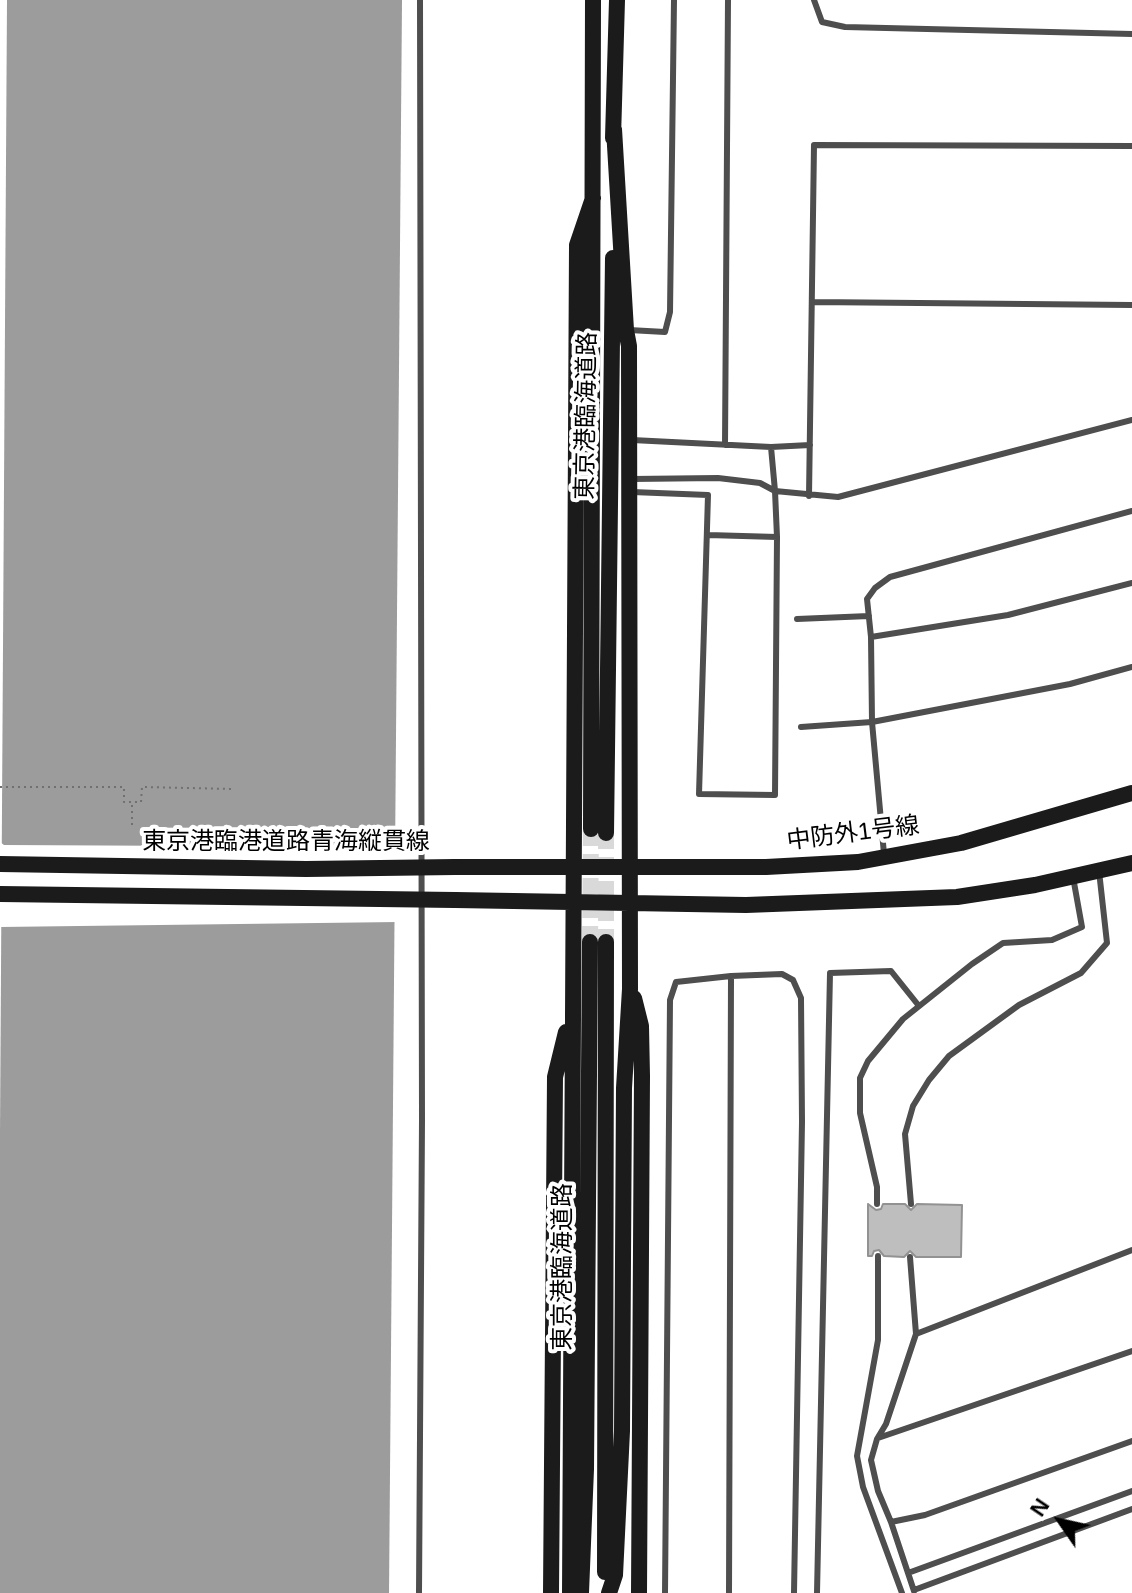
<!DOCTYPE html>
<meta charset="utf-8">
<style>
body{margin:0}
#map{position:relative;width:1132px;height:1593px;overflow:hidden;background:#fff;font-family:Helvetica,sans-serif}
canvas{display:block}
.north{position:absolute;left:1020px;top:1481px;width:80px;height:80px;-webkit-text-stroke:6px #fff;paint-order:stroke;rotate:304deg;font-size:22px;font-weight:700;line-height:32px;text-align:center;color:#000}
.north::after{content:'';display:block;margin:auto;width:28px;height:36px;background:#000;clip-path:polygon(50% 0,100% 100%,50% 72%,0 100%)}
</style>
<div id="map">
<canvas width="1132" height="1593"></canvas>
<div class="north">N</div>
</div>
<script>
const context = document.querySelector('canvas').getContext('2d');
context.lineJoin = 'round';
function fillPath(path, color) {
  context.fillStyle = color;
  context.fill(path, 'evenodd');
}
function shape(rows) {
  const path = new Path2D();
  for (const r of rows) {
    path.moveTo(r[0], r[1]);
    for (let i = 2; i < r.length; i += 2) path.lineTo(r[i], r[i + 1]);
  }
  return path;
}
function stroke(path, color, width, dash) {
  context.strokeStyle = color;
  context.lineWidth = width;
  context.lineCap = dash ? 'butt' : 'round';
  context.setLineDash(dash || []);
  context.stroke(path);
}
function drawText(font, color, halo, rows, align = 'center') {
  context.font = font + ' Helvetica,"Noto Sans JP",sans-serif';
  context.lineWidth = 8;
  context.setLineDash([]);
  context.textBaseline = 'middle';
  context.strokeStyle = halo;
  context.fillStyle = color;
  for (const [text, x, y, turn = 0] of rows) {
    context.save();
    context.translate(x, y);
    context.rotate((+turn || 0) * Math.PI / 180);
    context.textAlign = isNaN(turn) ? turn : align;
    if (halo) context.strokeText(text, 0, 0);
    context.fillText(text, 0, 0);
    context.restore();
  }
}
const water = shape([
 [7,0,402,0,389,1593,0,1593,0,1131]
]);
const pier = shape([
 [0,842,4,845,399,847,398,922,0,927]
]);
const building = shape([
 [868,1204,876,1210,881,1209,883,1204,905,1204,911,1210,917,1204,962,1205,961,1257,916,1257,910,1251,904,1257,884,1256,879,1250,874,1251,872,1256,868,1256,868,1204]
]);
const secondaryTunnel = shape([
 [606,833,606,942],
 [590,942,591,829]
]);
const path = shape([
 [0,787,124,787,124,802,141,802,142,787,234,789],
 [132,825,132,802]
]);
const lane = shape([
 [814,0,822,22,845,27,1132,34],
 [812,302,1132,305],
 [629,330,665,332,670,312,674,0],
 [632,440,771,447,810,445],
 [725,445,728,0],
 [771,447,775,491,838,497,1132,420],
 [632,479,718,478,760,483,775,491,777,537,775,795,699,794,708,495,632,492],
 [809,496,814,145,1132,146],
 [708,535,777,537],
 [797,619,869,616],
 [871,637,867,599,875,588,890,577,1132,511],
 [801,727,872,722,871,637,1008,615,1132,583],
 [884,854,872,722,1070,684,1132,667],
 [877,1204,877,1187,860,1113,860,1078,868,1061,903,1019,972,964,1003,943,1052,940,1082,927,1073,877],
 [911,1204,905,1134,913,1106,929,1080,949,1056,1019,1005,1081,973,1107,943,1099,871],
 [878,1256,878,1340,857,1456,863,1487,902,1593],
 [910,1257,916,1334,886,1424,877,1439,871,1460,878,1491,891,1522,925,1515,1132,1441],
 [916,1334,1132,1250],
 [878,1438,1132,1351],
 [891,1522,914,1591],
 [908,1573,1132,1491],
 [914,1590,1132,1509],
 [419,1593,422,1120,420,0],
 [665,1593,670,1000,676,982,731,976,782,974,793,980,801,998,802,1122,794,1593],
 [729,1593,731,976],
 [817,1593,830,973,891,971,919,1006]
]);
const secondary = shape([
 [613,138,617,0],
 [591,829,593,0],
 [606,833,613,258],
 [455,867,766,867,858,862,961,843,1132,793],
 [455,900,746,905,957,897,1035,885,1132,863],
 [634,998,641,1026,642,1076,639,1593],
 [605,1572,606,942],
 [551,1593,555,1077,566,1032],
 [570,1593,577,245,593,198],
 [581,1593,586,1469,590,942],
 [609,1593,615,1575,622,1431,624,1088,630,989,629,346,626,330,614,129]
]);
const secondaryBridge = shape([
 [0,864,306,869,455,867],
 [0,894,455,900]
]);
const streetNames = [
 ["東京港臨海道路",587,416,-89],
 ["中防外1号線",853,834,-7],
 ["東京港臨港道路青海縦貫線",286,842],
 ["東京港臨海道路",563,1267,-90]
];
fillPath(water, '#9c9c9c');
fillPath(pier, '#fff');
fillPath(building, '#bebebe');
stroke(building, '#929292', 2);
stroke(secondaryTunnel, '#d9d9d9', 16, [16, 8]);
stroke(path, '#707070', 2, [2, 4]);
stroke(lane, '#4e4e4e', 6);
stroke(secondary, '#1b1b1b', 16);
stroke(secondaryBridge, '#1b1b1b', 16);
drawText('24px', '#000', '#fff', streetNames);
</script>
